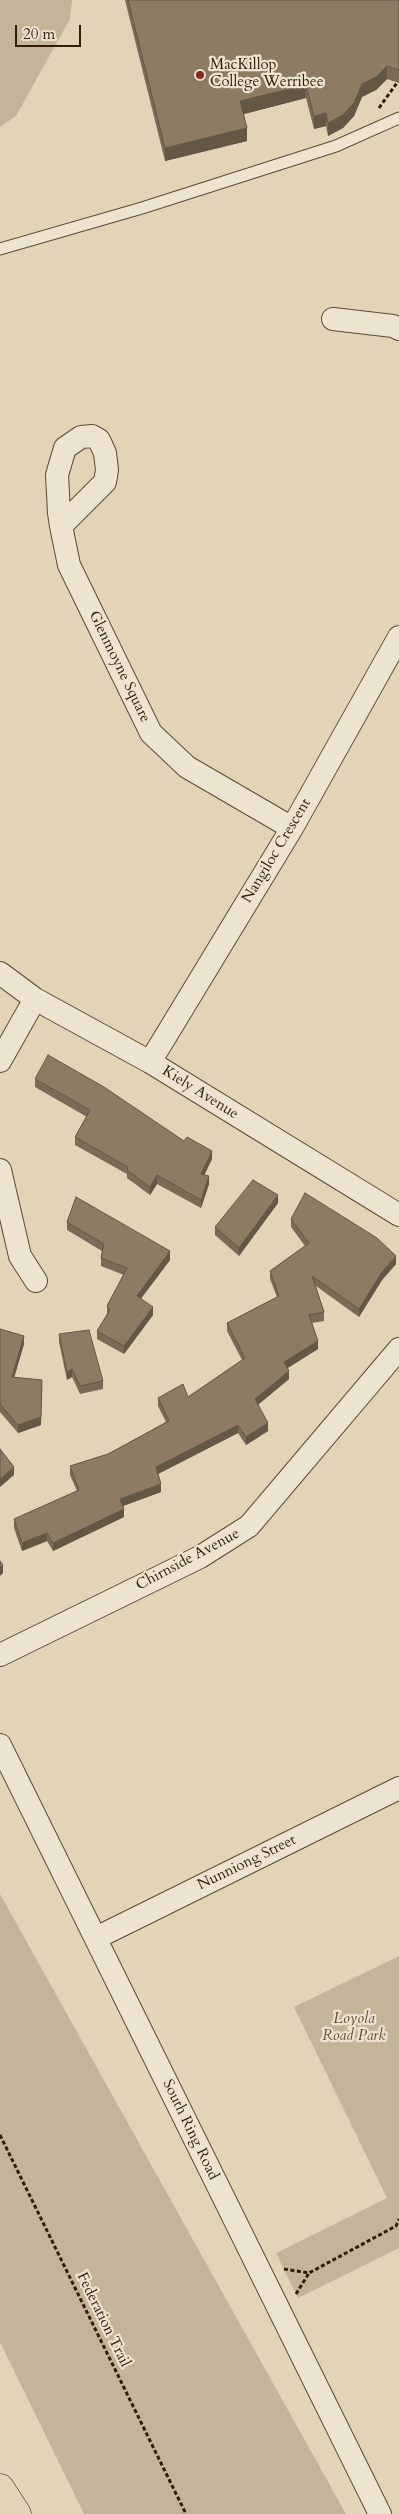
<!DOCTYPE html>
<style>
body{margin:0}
#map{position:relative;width:399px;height:2514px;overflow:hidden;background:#e1d4b7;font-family:Cardo,serif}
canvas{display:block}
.scale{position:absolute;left:15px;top:25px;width:66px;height:22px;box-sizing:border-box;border:2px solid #321c0b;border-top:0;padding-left:6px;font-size:15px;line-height:18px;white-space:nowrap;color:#321c0b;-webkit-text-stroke:4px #ece3d0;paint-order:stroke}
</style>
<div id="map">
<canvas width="399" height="2514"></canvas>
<div class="scale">20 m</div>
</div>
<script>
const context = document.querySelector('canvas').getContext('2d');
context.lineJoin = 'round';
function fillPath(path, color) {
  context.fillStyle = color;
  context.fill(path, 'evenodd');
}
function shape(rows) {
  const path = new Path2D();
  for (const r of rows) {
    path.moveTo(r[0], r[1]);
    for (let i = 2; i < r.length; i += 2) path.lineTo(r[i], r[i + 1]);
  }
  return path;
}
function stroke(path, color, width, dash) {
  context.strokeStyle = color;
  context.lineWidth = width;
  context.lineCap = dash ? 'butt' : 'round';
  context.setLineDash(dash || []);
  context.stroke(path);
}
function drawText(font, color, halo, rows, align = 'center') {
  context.font = font + ' Cardo,serif';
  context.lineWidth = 4.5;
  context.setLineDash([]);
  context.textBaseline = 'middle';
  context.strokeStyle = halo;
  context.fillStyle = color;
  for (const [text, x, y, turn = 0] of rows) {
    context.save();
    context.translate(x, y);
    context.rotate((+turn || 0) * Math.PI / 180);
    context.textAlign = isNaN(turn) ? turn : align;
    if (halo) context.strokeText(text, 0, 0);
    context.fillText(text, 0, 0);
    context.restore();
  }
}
const green = shape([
 [0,0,72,0,70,19,16,116,0,127],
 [0,1894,346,2514,84,2514,0,2342],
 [399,1956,399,2248,298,2298,276,2253,387,2198,294,2007]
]);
const path = shape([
 [379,108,399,80],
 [0,2135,186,2514],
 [284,2269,309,2273,396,2226,399,2219],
 [296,2294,309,2273]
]);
const service = shape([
 [0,249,142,208,336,146,399,118]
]);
const minor = shape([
 [333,319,393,326,399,329],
 [61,526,105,482,107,470,105,453,99,440,92,436,81,437,65,448,57,475,59,513,61,526,69,565,151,733,187,767,292,828],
 [0,973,35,999,150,1062,399,1215],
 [0,1061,35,999],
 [150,1062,292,828,399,637],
 [0,1170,20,1256,36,1281],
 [0,1655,200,1557,249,1526,399,1349],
 [0,1745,380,2514],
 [96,1938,399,1788]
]);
const motorway = shape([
 [0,2488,17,2514]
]);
const wall = shape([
 [125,0,399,0,399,83,387,79,376,90,362,97,354,116,343,128,328,136,326,126,314,129,306,98,244,114,247,141,165,161],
 [35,1079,184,1141,212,1159,204,1175,209,1184,201,1208,157,1184,150,1195,127,1178,127,1174,75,1145,75,1137,87,1117,35,1087],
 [278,1203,239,1256,215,1235,215,1227],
 [291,1219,396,1264,382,1280,359,1317,316,1286,324,1312,324,1321,312,1323,318,1349,288,1368,289,1379,258,1405,268,1431,246,1445,238,1433,158,1474,161,1492,123,1506,124,1517,53,1551,47,1541,22,1551,14,1528,14,1519,77,1491,70,1475,70,1466,108,1454,166,1422,158,1406,158,1398,188,1397,242,1360,227,1331,227,1323,277,1297,270,1279,270,1271,305,1246,291,1227],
 [67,1222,170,1260,141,1298,153,1315,124,1354,97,1339,97,1331,107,1314,107,1306,124,1275,101,1266,101,1258,102,1251,67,1230],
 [0,1329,24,1344,14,1377,41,1425,18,1433,0,1412],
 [59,1334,103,1381,103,1389,80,1394,72,1377,67,1380,59,1342]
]);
const shadedWall = shape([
 [387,66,387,79,376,90,362,97,354,116,343,128,328,136,328,123,362,84],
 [306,85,306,98,240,115,240,101],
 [326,113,326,126,314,129,314,116],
 [247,128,247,141,165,161,165,148],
 [212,1151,212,1159,201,1182,201,1174],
 [157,1175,157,1184,150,1195,150,1187],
 [209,1176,209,1184,201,1208,201,1200],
 [278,1195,278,1203,239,1256,239,1248],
 [170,1251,170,1260,137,1304,137,1296],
 [396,1256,396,1264,382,1280,359,1317,359,1309,382,1272],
 [153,1307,153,1315,124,1354,124,1346],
 [24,1336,24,1344,12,1385,12,1377],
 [318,1341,318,1349,284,1370,284,1362],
 [72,1369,72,1377,67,1380,67,1372],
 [289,1371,289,1379,255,1407,255,1399],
 [42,1388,41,1425,18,1433,18,1425],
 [268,1423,268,1431,246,1445,246,1437],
 [238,1425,238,1433,156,1475,156,1467],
 [14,1467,14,1475,0,1487,0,1479],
 [161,1484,161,1492,120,1507,120,1499],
 [124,1509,124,1517,53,1551,53,1543],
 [47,1533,47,1541,22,1551,22,1543],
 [3,1565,3,1573,0,1576,0,1568]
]);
const building = shape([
 [128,0,399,0,399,70,387,66,376,77,362,84,354,103,343,115,328,123,326,113,314,116,306,85,240,101,247,128,165,148,128,0],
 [48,1055,104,1087,184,1141,187,1137,212,1151,201,1174,209,1176,201,1200,157,1175,150,1187,127,1170,128,1167,75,1137,90,1110,35,1079,48,1055],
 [253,1180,278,1195,239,1248,215,1227,253,1180],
 [305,1193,377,1238,396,1256,382,1272,359,1309,312,1276,324,1312,309,1315,318,1341,284,1362,289,1371,255,1399,268,1423,246,1437,238,1425,156,1467,161,1484,120,1499,124,1509,53,1543,47,1533,22,1543,14,1519,79,1490,70,1466,108,1454,169,1421,158,1398,183,1384,188,1397,245,1358,227,1323,279,1296,270,1271,309,1243,291,1219,305,1193],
 [76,1197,170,1251,137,1296,153,1307,124,1346,97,1331,110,1310,107,1306,127,1268,101,1258,104,1244,67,1222,76,1197],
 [0,1329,24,1336,12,1377,42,1380,41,1417,18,1425,0,1404,0,1329],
 [89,1330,103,1381,80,1386,72,1369,67,1372,59,1334,89,1330],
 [0,1449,14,1467,0,1479,0,1449],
 [0,1561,3,1565,0,1568,0,1561]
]);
const markers = [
 [200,75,5,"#8f2418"]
];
const poiNames = [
 ["MacKillop",210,66],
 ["College Werribee",210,83]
];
const streetNames = [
 ["Glenmoyne Square",119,667,64],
 ["Nangiloc Crescent",277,851,-59],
 ["Kiely Avenue",200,1093,32],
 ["Chirnside Avenue",188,1560,-28],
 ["Nunniong Street",247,1863,-26],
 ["South Ring Road",190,2130,64],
 ["Federation Trail",103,2320,64]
];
const parkNames = [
 ["Loyola",354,2020],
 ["Road Park",354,2037]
];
fillPath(green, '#c3b59a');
stroke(service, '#5e4a36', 13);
stroke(minor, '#5e4a36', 24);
stroke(motorway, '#321c0b', 29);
stroke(path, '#321c0b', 3, [4, 2.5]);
stroke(service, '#ece3d0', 11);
stroke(minor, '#ece3d0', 22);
stroke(motorway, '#e1d4b7', 28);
fillPath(wall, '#796b56');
fillPath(shadedWall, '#635746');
fillPath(building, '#8d7c64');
stroke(building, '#635746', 1);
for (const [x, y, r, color] of markers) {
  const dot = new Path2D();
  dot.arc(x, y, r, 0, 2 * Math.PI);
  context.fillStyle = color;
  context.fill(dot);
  stroke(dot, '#ece3d0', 2);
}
drawText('15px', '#321c0b', '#ece3d0', poiNames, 'left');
drawText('15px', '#321c0b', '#ece3d0', streetNames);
drawText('italic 15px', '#5e4a36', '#ece3d0', parkNames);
</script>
